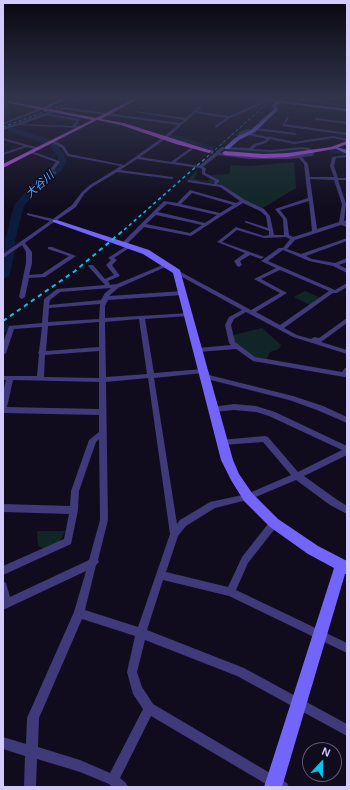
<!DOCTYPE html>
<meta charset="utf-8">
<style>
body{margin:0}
#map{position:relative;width:350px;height:790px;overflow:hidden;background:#100c1d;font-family:Arial,sans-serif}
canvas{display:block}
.frame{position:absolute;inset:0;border:4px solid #d3cafd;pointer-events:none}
.north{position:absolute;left:302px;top:742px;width:40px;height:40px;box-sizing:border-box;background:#100c1d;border:1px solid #5e5877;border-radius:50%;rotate:22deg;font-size:11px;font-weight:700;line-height:16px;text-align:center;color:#d3cafd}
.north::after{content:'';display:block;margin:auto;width:14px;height:18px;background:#09c4ea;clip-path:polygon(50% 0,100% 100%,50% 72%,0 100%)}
</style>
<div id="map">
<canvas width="350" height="790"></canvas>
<div class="frame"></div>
<div class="north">N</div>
</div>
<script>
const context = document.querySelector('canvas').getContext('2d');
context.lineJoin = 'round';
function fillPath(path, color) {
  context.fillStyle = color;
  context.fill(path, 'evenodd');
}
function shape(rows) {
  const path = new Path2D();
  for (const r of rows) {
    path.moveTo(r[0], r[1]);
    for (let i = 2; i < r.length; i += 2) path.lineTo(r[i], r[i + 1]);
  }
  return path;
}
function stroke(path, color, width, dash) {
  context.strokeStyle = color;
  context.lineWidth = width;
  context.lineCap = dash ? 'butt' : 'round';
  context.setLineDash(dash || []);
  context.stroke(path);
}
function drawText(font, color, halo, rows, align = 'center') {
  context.font = font + ' Arial,"Noto Sans JP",sans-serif';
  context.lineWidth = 3;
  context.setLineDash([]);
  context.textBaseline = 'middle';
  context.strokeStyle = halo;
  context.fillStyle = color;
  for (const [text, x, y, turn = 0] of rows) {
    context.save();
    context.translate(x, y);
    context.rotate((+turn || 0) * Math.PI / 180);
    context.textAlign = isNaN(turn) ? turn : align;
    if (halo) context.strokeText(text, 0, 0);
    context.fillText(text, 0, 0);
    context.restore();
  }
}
const green = shape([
 [294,162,296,188,261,209,236,196,220,184,187,180,195,172,198,172,194,179,207,181,210,179,209,175,229,174,231,165,249,166],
 [305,291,321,298,310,305,294,297],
 [262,328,281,345,279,349,270,352,267,359,254,357,234,342,233,335],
 [37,531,65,531,60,542,44,549,38,546]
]);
const river = shape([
 [3,99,41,103,41,105,39,106,7,101,14,128,46,138,57,144,66,157,66,163,61,171,39,188,24,206,15,241,14,256,9,276,3,279,5,241,14,205,33,184,55,167,58,163,58,157,51,148,40,142,8,131,3,113,3,99],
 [170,135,176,135,216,148,209,150,170,139,170,135],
 [225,148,271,151,301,148,305,150,301,152,271,155,228,152,225,152,225,148],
 [330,149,347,151,347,154,330,153,330,149],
 [3,323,8,324,10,329,3,333,3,323]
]);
const primaryTunnel = shape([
 [209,151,225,153]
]);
const street = shape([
 [208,99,210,99,197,111,229,116,258,103,265,99,268,99,260,105,230,118,216,128,215,126,226,118,195,113,168,137,140,157,171,162,192,147,193,149,175,162,199,166,222,147,249,148,254,144,264,141,267,139,248,135,249,133,268,137,270,136,271,137,294,142,333,136,347,139,347,141,333,138,294,144,270,139,266,143,256,146,253,149,272,150,302,147,309,148,314,152,314,154,312,156,302,157,308,164,310,177,334,177,330,166,332,157,347,155,347,157,336,158,334,166,338,178,347,178,347,180,338,180,346,204,344,221,347,220,347,223,345,223,347,224,347,227,341,225,295,240,287,249,301,254,347,238,347,241,306,256,312,259,335,263,347,258,347,262,339,265,347,269,347,273,333,266,309,261,283,250,268,261,335,290,347,283,347,287,337,293,333,293,284,328,297,335,311,339,314,337,319,338,347,318,347,323,321,342,347,350,347,354,293,337,246,312,234,319,231,325,235,342,255,357,342,372,345,368,347,368,346,377,344,377,253,361,236,349,198,352,195,350,198,348,231,345,229,343,225,325,229,317,242,310,175,273,175,271,179,271,251,310,280,293,254,279,276,268,261,261,279,248,283,248,290,239,286,237,264,238,237,230,222,242,264,257,261,259,250,255,240,261,242,265,239,267,237,266,234,261,245,253,217,242,236,227,264,236,269,235,269,231,244,222,246,221,268,228,266,216,260,211,243,203,223,215,191,236,144,227,125,246,121,246,121,244,164,201,177,203,190,190,236,203,240,201,220,187,188,182,187,181,189,180,214,184,215,181,202,174,202,169,200,168,137,159,120,170,172,177,174,178,172,179,117,172,92,187,84,194,76,207,57,220,57,222,54,222,25,243,32,252,32,263,29,275,42,274,69,256,48,249,48,247,52,247,76,256,45,277,29,278,25,297,22,299,19,297,26,263,26,252,22,245,3,258,3,254,50,221,27,215,27,213,53,219,72,205,82,192,90,185,121,166,67,156,62,148,51,142,51,140,53,140,64,146,69,154,124,165,166,135,178,125,63,109,50,114,80,119,76,126,82,126,82,128,19,125,3,130,3,128,63,107,180,123,184,120,134,112,136,111,186,118,208,99],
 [47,115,77,121,72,126,23,124,47,115],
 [224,149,272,152,302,149,307,150,311,153,288,157,249,157,220,153,224,149],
 [218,155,249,159,288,159,299,158,304,164,308,198,275,209,283,219,284,235,274,235,270,216,264,209,245,200,222,185,217,184,219,182,219,180,205,173,206,168,203,167,218,155],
 [310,179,334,180,342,204,339,222,317,229,310,179],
 [192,193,233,205,220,213,181,204,192,193],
 [309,201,312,231,293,237,289,235,287,219,280,210,309,201],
 [167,204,177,206,217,215,205,223,158,212,167,204],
 [156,215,202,225,190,233,146,224,156,215],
 [280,270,329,291,280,325,256,312,287,293,261,279,280,270],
 [297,99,303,99,345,105,344,106,298,100,297,99],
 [43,107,46,108,3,125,3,123,43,107],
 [287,117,289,118,285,124,347,133,347,135,282,126,287,117],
 [315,118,347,122,347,124,316,120,315,118],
 [256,128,295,133,297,134,295,135,255,130,256,128],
 [247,129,254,130,248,131,242,134,241,136,243,138,240,139,237,136,240,132,247,129],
 [3,138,39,148,40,149,38,150,27,147,3,155,3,153,24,146,3,140,3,138],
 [31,151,59,161,60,162,53,171,56,172,56,174,54,174,49,171,56,162,31,153,31,151],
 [128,245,132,246,114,258,117,260,112,265,120,276,108,281,110,284,109,285,117,284,165,264,167,263,170,265,118,288,109,296,183,291,186,293,183,295,108,300,105,306,105,318,190,313,190,315,188,316,145,319,154,373,203,369,206,371,203,373,154,378,177,524,180,520,210,502,247,494,291,475,263,442,223,445,220,444,219,442,220,440,265,436,268,437,298,472,342,450,269,416,256,412,234,410,214,412,211,411,210,409,211,407,234,404,256,406,275,412,347,446,347,455,304,476,336,499,347,506,347,514,330,505,296,480,251,499,215,508,186,526,178,536,166,572,228,587,242,557,271,520,274,519,277,520,278,523,277,526,248,563,236,590,347,643,347,653,229,596,163,580,147,630,244,668,347,724,347,736,237,676,145,640,137,672,142,687,153,704,287,783,289,787,271,787,151,716,120,778,126,783,128,787,112,787,109,784,80,772,37,759,36,787,24,787,25,756,3,749,3,737,26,744,27,718,74,612,86,571,3,610,3,581,6,583,10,597,89,560,100,520,99,439,96,442,79,491,78,510,71,544,3,575,3,566,64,539,69,514,3,512,3,504,70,506,71,491,89,440,99,432,99,415,3,413,3,393,6,380,3,380,3,376,37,376,39,354,38,353,39,351,42,327,14,329,6,353,3,355,3,343,9,326,42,323,44,299,57,289,105,285,88,266,89,265,93,265,105,279,114,275,106,265,111,260,108,258,128,245],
 [111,288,105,293,101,300,49,305,50,300,60,292,111,288],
 [100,304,99,319,48,322,49,308,100,304],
 [139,319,147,374,106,377,105,322,139,319],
 [99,322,99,347,46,351,48,326,99,322],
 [99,351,99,378,44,377,45,355,99,351],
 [148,378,170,534,138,627,85,610,96,565,99,562,98,560,108,520,106,382,148,378],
 [13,380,99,382,99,409,7,407,13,380],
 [82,619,135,636,127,672,133,694,143,709,110,773,80,760,38,747,39,718,82,619],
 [203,374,205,374,293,396,323,406,347,417,347,423,317,410,289,400,203,378,202,376,203,374]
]);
const secondary = shape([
 [61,99,66,99,46,109,42,108,61,99],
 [257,99,267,99,347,109,347,111,280,103,276,105,278,110,255,132,239,140,229,149,225,149,225,147,235,138,251,130,274,109,272,105,275,102,257,99],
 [334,146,347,150,347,154,334,148,334,146],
 [53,220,57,220,149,250,180,270,233,460,239,474,252,493,278,519,318,546,347,561,347,574,345,574,282,787,264,787,334,568,308,554,270,527,244,501,231,480,221,460,173,273,143,254,53,222,53,220]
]);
const primary = shape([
 [133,99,138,99,101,119,124,123,212,151,209,153,176,144,121,125,97,120,3,168,3,164,92,120,3,102,3,100,96,118,133,99],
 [347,141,347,144,334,149,288,157,263,158,225,155,222,153,225,151,263,154,288,153,331,147,347,141]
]);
const railFar2 = shape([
 [3,127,80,99],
 [207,157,272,99]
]);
const railFar1 = shape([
 [124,230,208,156]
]);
const rail = shape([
 [3,321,75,271,125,229]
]);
const farWaternames = [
 ["大谷川",40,185,-42]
];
fillPath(green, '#102626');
fillPath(river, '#0c1b3c');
stroke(primaryTunnel, '#2d283f', 4.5, [4.5, 2.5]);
fillPath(street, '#40397a');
fillPath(secondary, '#7365f9');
fillPath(primary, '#c756f8');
stroke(railFar2, '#09c4ea', 1, [3, 2.5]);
stroke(railFar1, '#09c4ea', 1.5, [3.5, 3]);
stroke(rail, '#09c4ea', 2, [4.5, 4]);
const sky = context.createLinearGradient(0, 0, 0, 209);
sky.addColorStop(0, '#090710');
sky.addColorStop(0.47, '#31344c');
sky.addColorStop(1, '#31344c00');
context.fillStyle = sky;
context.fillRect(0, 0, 350, 209);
drawText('italic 11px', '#5ca5f9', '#100c1d', farWaternames);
</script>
